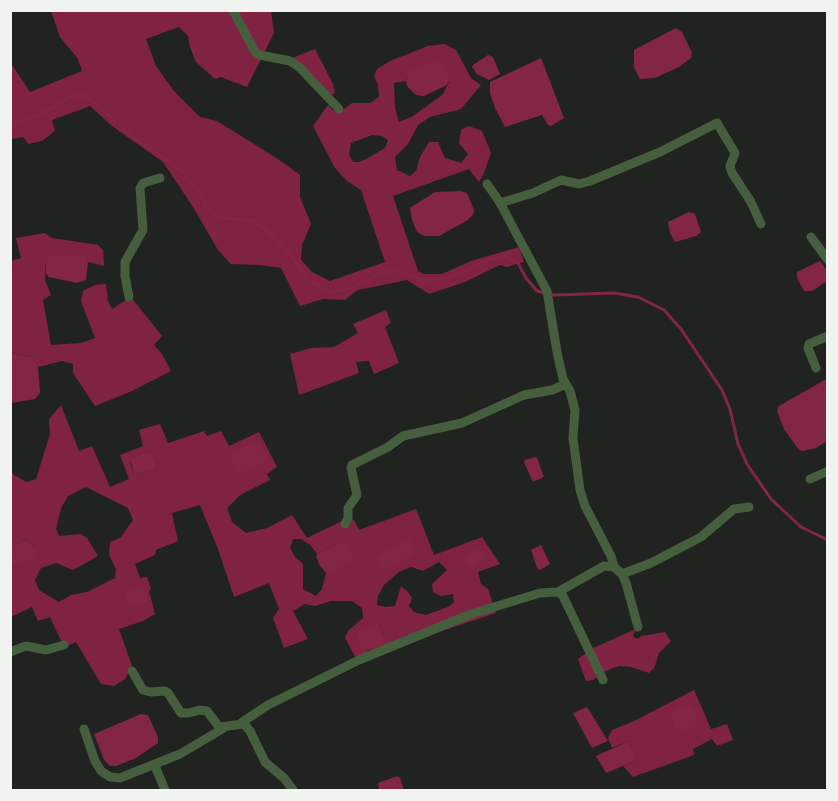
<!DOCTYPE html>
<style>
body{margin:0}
#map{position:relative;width:838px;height:801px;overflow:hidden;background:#212320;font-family:Literata,serif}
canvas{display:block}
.frame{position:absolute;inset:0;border:12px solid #f1f3f1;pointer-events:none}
</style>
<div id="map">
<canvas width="838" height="801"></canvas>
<div class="frame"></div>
</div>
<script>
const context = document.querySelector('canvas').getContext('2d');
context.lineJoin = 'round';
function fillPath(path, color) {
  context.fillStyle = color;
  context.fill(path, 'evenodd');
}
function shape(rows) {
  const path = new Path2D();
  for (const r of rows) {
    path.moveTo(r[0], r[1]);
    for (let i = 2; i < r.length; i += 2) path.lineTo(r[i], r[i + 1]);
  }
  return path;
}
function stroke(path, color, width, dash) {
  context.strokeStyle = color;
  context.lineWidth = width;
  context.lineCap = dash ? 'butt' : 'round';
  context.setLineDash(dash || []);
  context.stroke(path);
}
const forest = shape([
 [51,11,271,11,274,33,247,87,221,77,215,79,196,62,190,47,188,36,179,27,146,39,156,66,174,91,200,117,217,121,278,159,300,175,300,197,311,224,302,245,301,260,312,272,330,281,385,262,361,190,347,181,335,168,313,126,328,105,334,111,340,112,352,103,370,103,379,97,378,85,374,76,377,69,390,61,428,46,445,44,456,50,471,78,481,85,461,109,430,117,418,125,408,144,395,157,397,170,410,176,416,171,420,157,429,142,438,142,445,158,461,163,468,154,459,143,461,130,469,126,482,131,491,153,484,173,479,182,469,169,393,196,418,271,423,274,442,274,471,261,519,247,524,262,507,267,500,265,465,282,429,294,407,280,358,290,345,300,323,299,300,306,281,268,260,265,231,264,218,250,193,207,163,162,112,126,90,106,52,120,55,131,42,141,28,144,23,137,11,139,10,62,30,92,82,71,78,59,60,37],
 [406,78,449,82,443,94,438,98,413,116,399,122,395,108,394,83,406,81],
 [372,135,382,136,388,140,385,148,368,158,359,162,353,162,349,154,351,143],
 [315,49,333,84,335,93,329,96,292,58],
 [45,233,52,238,98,245,103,250,104,266,88,262,87,258,55,254,49,256,46,260,45,280,51,295,43,300,51,345,81,343,95,338,81,301,83,291,95,285,106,284,108,301,112,309,131,297,162,336,154,345,162,354,171,371,132,391,95,406,73,373,73,364,62,361,38,367,32,357,11,353,11,261,21,258,16,238],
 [386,310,391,323,385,327,399,363,374,374,369,361,356,362,359,373,299,395,290,354,311,348,334,347,358,333,353,324],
 [61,405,79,451,92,446,110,487,129,479,120,455,143,446,139,430,160,424,168,443,204,431,207,436,221,431,229,446,259,432,277,467,267,474,270,480,240,495,227,508,232,522,246,533,267,528,292,515,307,538,340,522,354,520,359,530,416,509,434,555,482,537,500,564,478,572,481,584,488,589,496,613,439,632,359,664,345,638,348,631,363,618,362,608,352,601,331,601,315,606,305,604,293,611,308,639,284,648,273,618,279,609,269,583,234,597,218,549,200,505,172,513,178,541,156,550,155,555,135,564,140,578,147,577,151,589,149,591,155,614,143,621,119,629,132,666,125,679,114,686,101,684,76,642,67,646,62,643,50,617,38,621,32,607,11,617,11,563,14,564,34,548,30,542,27,540,11,545,11,473,26,482,36,479,50,434,49,419],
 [149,452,152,453,157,466,155,469,134,474,130,463],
 [86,487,128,508,133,520,120,538,110,542,109,555,116,569,115,578,87,592,71,595,59,602,39,590,35,580,41,568,56,563,73,570,98,556,87,538,81,534,59,536,56,529,61,508,68,496],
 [293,539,301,539,310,545,317,554,342,542,330,573,326,573,322,589,316,596,303,589,303,564,295,557,290,548],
 [439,562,447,570,432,584,433,592,441,596,453,594,454,602,448,607,426,615,414,612,409,606,412,598,408,592,401,586,395,606,386,607,377,605,378,596,384,585,399,572,411,567,423,571],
 [379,624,386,641,366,652],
 [636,629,633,636,637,639,642,636,665,632,671,641,659,653,654,668,649,673,631,667,619,666,606,671,593,680,586,681,578,659,591,649],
 [694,690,711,729,727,724,733,740,717,746,712,739,693,749,694,755,633,777,623,766,637,760,629,741,612,748,608,738,612,730,632,722]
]);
const water = shape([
 [676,28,682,32,692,53,691,58,679,67,655,78,640,79,634,67,634,50],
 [488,55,493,57,500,74,489,80,477,74,472,67,473,65],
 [541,58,564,118,551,126,548,125,542,115,505,127,495,108,490,93,490,82],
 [439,60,443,62,449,77,447,85,424,96,416,95,407,86,406,81,408,74,411,70],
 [461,191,467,193,474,210,474,213,468,220,439,236,424,236,417,232,412,220,410,208,435,192],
 [689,212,695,214,701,232,696,236,675,242,670,233,668,222],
 [55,254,81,256,87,258,88,262,86,280,77,283,49,277,46,274,46,260,49,256],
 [820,261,827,271,827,281,812,291,804,291,797,278,797,272],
 [10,353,32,357,38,367,40,393,35,399,11,403],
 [828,378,827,441,816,448,803,451,799,450,784,429,777,411,779,406],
 [256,441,259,442,267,459,266,461,238,474,233,466,230,453],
 [149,452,152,453,157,466,155,469,134,474,130,459],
 [535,457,537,458,544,477,533,482,524,462,525,460],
 [407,539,409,539,415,554,383,570,376,556],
 [27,540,30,542,34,548,35,553,32,558,14,564,11,563,11,545],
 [342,542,346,543,352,555,352,561,330,573,326,573,319,564,316,556,317,554],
 [541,545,550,564,540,570,537,568,531,550],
 [479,547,486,556,485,559,472,567,468,567,463,556],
 [142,587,146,590,147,601,142,605,130,607,128,606,124,592],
 [376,623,379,624,386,641,384,644,363,652,356,634],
 [690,705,693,708,698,723,687,731,678,730,674,725,672,713,679,708],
 [587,707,608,741,592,748,573,713],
 [141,714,148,715,158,737,158,743,136,758,116,766,110,766,104,760,94,734],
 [629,741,637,760,606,773,596,756],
 [397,776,400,778,404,790,379,790,378,783]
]);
const stream = shape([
 [10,119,18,122,45,112,70,97,82,95,91,100,134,138,181,170,200,193,207,208,217,217,253,221,266,230,292,257,308,279,329,292,348,289,376,275,395,270,422,280,447,279,488,260,504,256,518,263,526,278,537,291,554,295,614,293,638,297,664,310,681,329,722,390,730,409,738,444,747,464,771,499,801,527,828,540]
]);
const minor = shape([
 [233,10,255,52,260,55,290,61,299,67,339,109],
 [487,184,499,201,547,291,557,352,563,379,570,391,575,410,573,438,580,490,585,506,611,556,614,567],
 [500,203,533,193,561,180,579,184,590,181,660,152,717,123,735,153,730,166,732,173,751,202,761,224],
 [811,237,828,260],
 [129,297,125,276,125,262,143,230,140,188,143,183,160,178],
 [816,368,808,348,809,344,828,336],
 [810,479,828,471],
 [345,524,348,518,348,508,357,495,351,468,352,465,388,447,403,436,462,423,524,395,552,390,566,384],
 [622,574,651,563,701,537,734,509,749,507],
 [558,592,604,566,614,567,622,574,626,583,638,627],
 [10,652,26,646,46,650,64,645],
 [132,671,143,690,151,692,165,691,168,693,181,713,189,713,200,710,207,711,219,727,244,724,250,731,265,762,284,778,293,790],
 [241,723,268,705,359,660,471,614,540,593,558,592,563,596,603,680],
 [84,729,95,761,101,771,110,777,120,778,180,754,224,728],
 [155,766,165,790]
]);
fillPath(forest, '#802343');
fillPath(water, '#832646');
stroke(stream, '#832646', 3);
stroke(minor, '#445e3e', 9);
</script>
